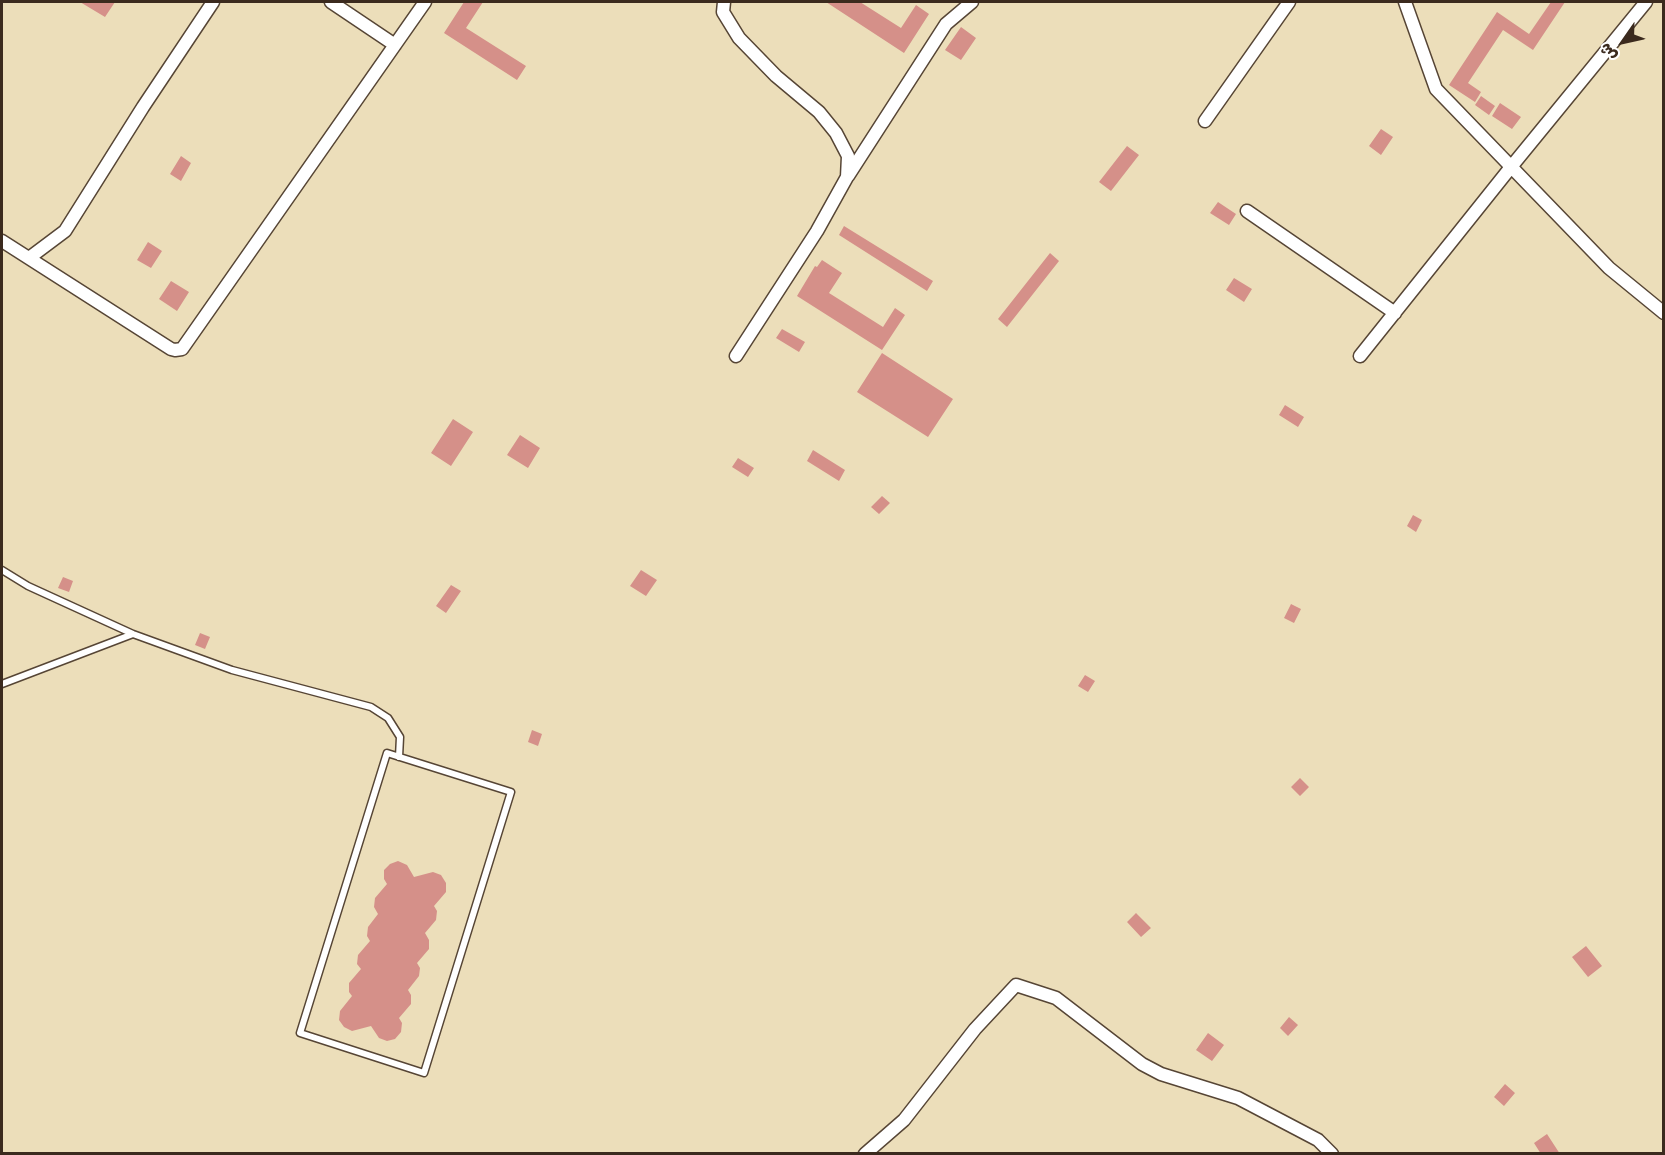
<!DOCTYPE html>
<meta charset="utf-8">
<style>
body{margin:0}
#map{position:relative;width:1665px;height:1155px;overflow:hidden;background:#ecdeba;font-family:Caveat,"Playpen Sans Arabic",sans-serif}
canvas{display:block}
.frame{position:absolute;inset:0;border:3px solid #3b2a1e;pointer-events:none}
.north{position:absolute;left:1593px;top:12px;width:60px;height:60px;-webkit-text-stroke:4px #fff;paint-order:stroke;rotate:236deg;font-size:16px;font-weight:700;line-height:24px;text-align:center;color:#3b2a1e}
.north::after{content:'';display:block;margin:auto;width:21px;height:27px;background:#3b2a1e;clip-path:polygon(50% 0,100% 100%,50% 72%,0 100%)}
</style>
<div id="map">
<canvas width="1665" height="1155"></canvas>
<div class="frame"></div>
<div class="north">ش</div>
</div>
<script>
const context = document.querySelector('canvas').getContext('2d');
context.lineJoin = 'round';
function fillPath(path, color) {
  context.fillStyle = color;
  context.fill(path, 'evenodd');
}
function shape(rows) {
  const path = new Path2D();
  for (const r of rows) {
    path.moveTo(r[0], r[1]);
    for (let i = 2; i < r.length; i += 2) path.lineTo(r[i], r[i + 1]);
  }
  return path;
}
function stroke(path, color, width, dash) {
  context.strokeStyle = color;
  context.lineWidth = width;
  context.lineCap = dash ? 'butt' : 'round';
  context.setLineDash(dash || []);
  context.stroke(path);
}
const building = shape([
 [80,2,115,2,105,17],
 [464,2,483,2,466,28,526,66,517,80,444,33],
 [826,2,860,2,901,28,916,5,929,14,904,53],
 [1551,2,1565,2,1533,50,1503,30,1468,83,1481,92,1475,102,1449,85,1497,12,1529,34],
 [961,27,976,38,961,60,945,50],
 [1481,96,1495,106,1489,115,1475,105],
 [1500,103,1521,117,1512,129,1492,116],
 [1381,129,1393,137,1381,155,1369,146],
 [1127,146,1139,155,1111,191,1099,182],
 [181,156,191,163,181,181,170,174],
 [1218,202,1236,214,1229,225,1210,213],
 [844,226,933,281,927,291,839,235],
 [148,242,162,251,151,268,137,260],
 [1050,253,1059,261,1007,327,998,319],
 [822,260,842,273,829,293,883,327,895,308,905,315,882,350,797,296,815,266,817,267],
 [1234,278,1252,289,1244,302,1226,290],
 [171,281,189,292,177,311,159,299],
 [782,329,805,342,799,352,776,338],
 [882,353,953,399,928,437,857,392],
 [1285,405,1304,417,1298,427,1279,415],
 [453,419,473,432,451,466,431,453],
 [520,435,540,448,528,468,507,455],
 [813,450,845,470,839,481,807,461],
 [738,458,754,468,748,477,732,467],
 [882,496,890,503,879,514,871,507],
 [1413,515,1422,520,1416,532,1407,526],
 [641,570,657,580,646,596,630,586],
 [63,577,73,581,69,592,58,588],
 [451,585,461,591,446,613,436,606],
 [1291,604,1301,609,1294,623,1284,618],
 [200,633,210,637,205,649,195,645],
 [1085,675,1095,681,1088,692,1078,686],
 [532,730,542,734,538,746,528,742],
 [1300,778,1309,787,1300,796,1291,787],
 [398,861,407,865,414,877,433,872,441,875,446,883,446,892,434,906,437,911,436,920,425,933,429,940,429,949,417,963,420,968,419,976,408,990,411,995,411,1004,399,1018,402,1023,401,1032,395,1039,387,1041,379,1038,371,1026,352,1031,344,1027,339,1020,340,1011,352,996,349,992,349,983,361,969,357,964,358,955,370,941,367,936,368,927,378,914,374,907,375,898,387,884,384,879,384,870,390,864],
 [1136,913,1151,928,1141,937,1127,922],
 [1586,946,1602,966,1588,977,1572,957],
 [1289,1017,1298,1025,1288,1036,1280,1028],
 [1208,1033,1224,1045,1212,1061,1196,1050],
 [1505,1084,1515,1093,1504,1106,1494,1097],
 [1547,1134,1560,1154,1541,1154,1534,1143]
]);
const lane = shape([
 [2,570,28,586,133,634,232,670,371,707,388,718,400,737,399,757],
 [2,684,133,634],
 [387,753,511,792,424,1073,300,1033,387,753]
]);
const street = shape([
 [331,2,395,45],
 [724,2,723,12,739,38,776,76,819,112,836,133,848,156,847,177,817,231,736,356],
 [1405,2,1436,89,1609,268,1664,313],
 [1205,121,1289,2],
 [848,176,946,24,972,2],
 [1247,211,1395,313],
 [2,241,171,349,175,350,182,349,425,2],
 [29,258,65,231,143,107,213,2],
 [1360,356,1511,167,1646,2],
 [865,1154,904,1120,975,1029,1016,985,1056,998,1142,1064,1161,1074,1238,1098,1318,1140,1332,1154]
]);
fillPath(building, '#d59089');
stroke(lane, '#564535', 9);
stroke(street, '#564535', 15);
stroke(lane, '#fff', 6);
stroke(street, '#fff', 12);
</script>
